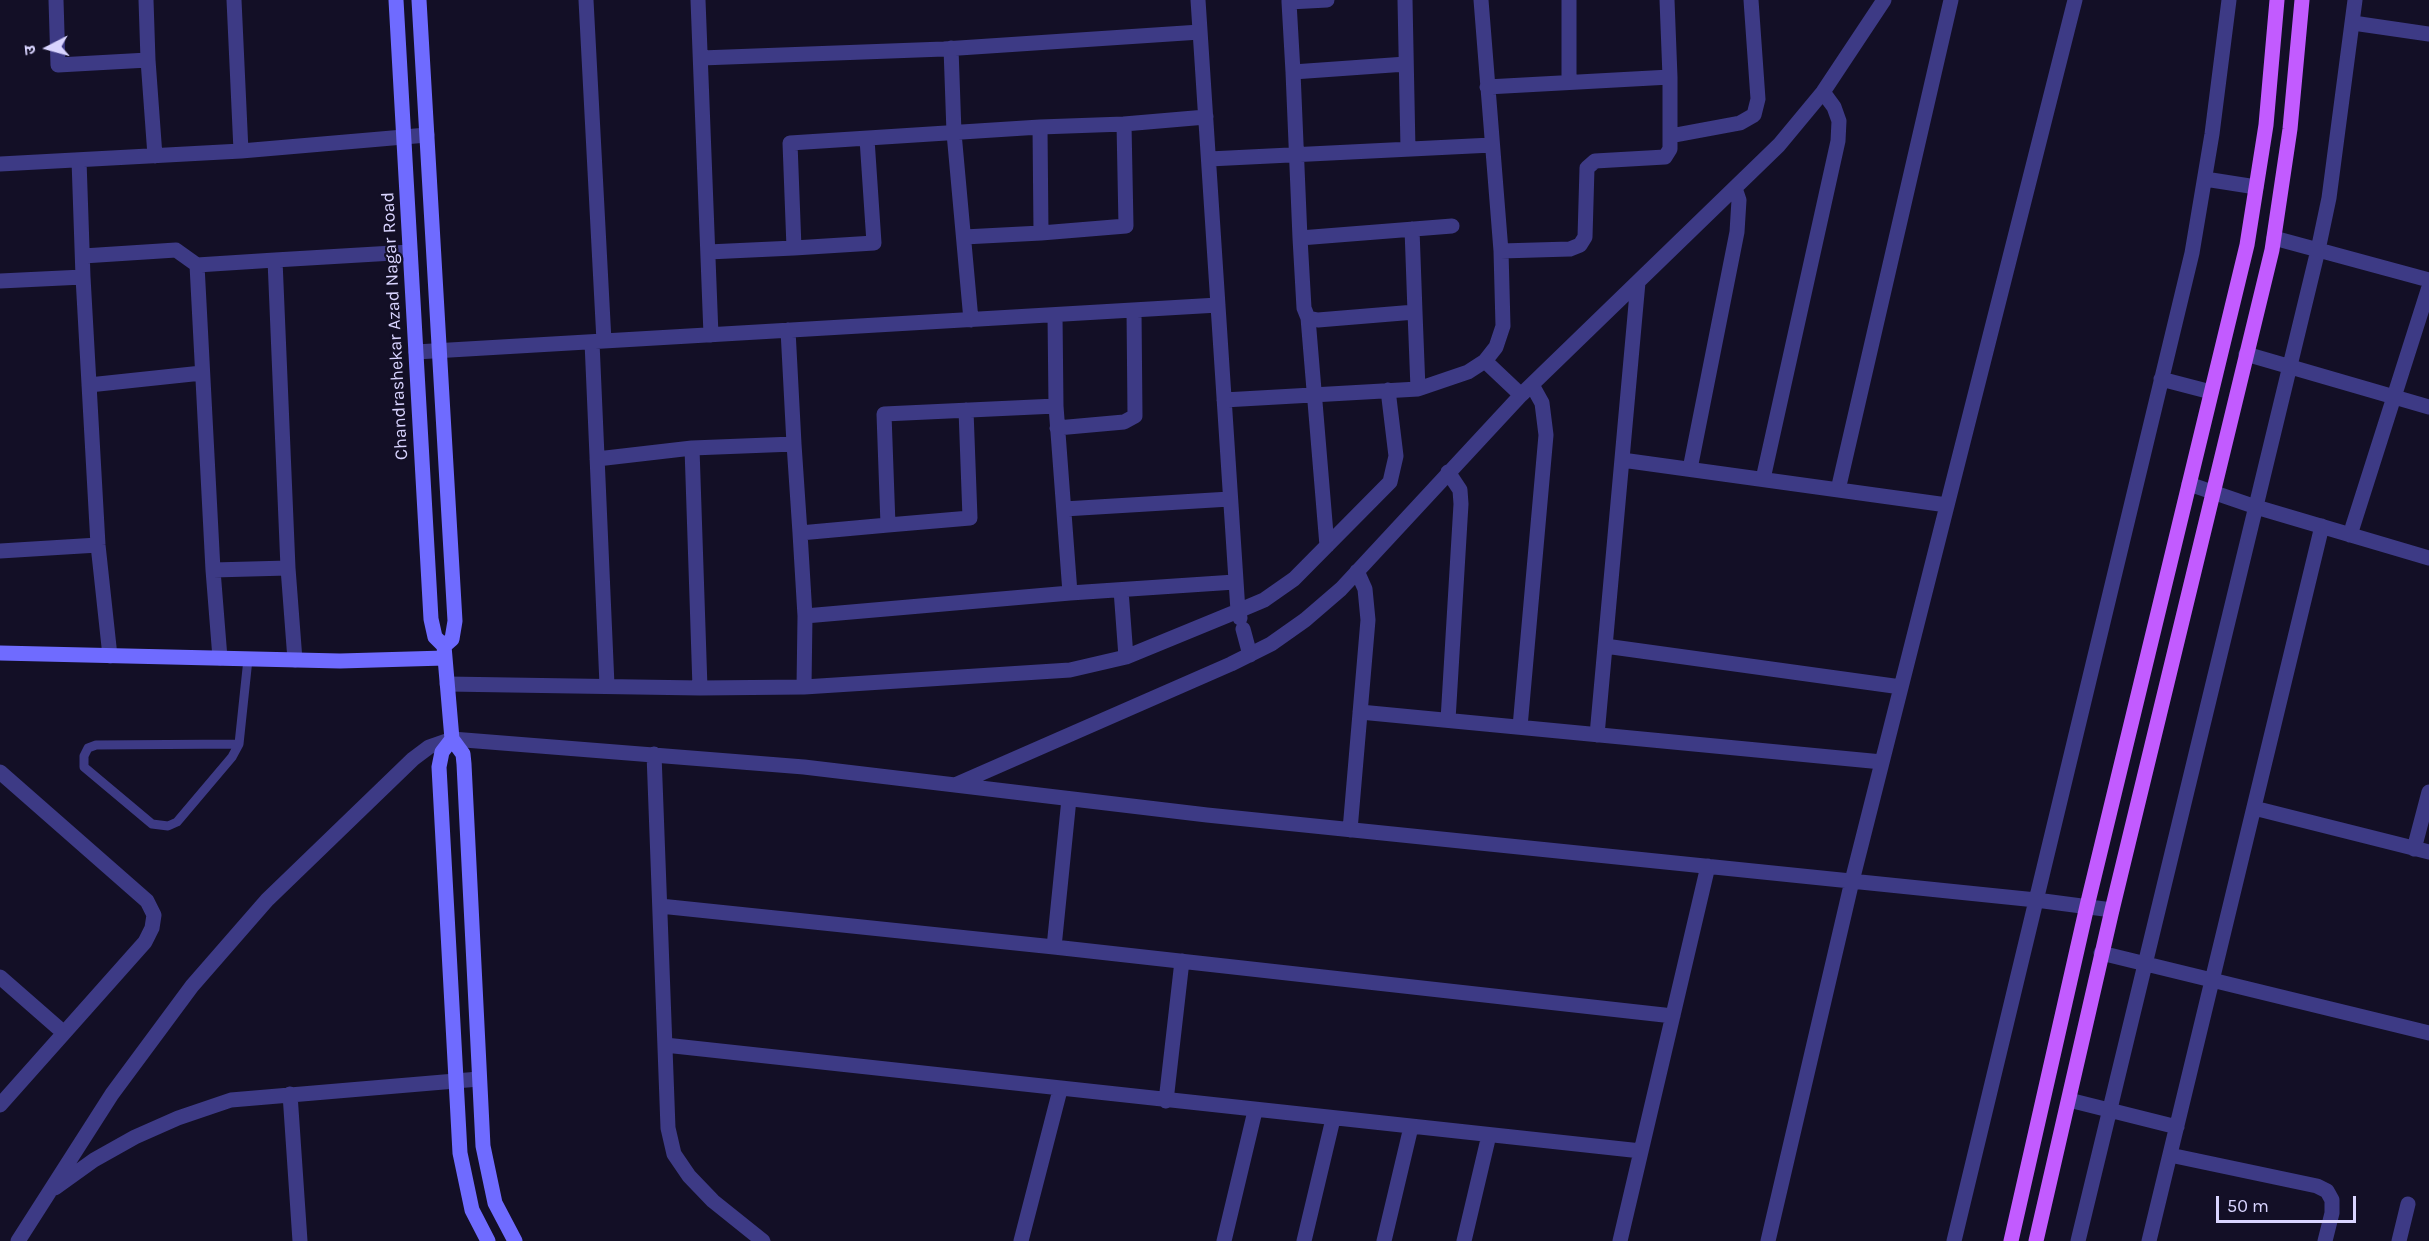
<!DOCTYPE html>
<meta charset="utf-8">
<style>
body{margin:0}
#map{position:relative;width:2429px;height:1241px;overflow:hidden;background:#130f26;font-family:Karla,"Noto Sans Devanagari",sans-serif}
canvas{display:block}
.north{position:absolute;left:18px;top:18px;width:60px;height:60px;-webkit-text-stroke:4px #130f26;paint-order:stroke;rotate:264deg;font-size:16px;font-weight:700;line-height:24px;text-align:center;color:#d9d4ff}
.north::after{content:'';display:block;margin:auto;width:21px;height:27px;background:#d9d4ff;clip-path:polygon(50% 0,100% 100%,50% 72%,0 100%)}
.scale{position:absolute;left:2216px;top:1196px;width:140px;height:27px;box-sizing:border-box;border:3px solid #d9d4ff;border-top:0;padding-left:8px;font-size:18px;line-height:21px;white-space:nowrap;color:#d9d4ff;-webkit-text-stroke:4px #130f26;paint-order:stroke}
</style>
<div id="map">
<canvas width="2429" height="1241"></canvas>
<div class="north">उ</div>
<div class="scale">50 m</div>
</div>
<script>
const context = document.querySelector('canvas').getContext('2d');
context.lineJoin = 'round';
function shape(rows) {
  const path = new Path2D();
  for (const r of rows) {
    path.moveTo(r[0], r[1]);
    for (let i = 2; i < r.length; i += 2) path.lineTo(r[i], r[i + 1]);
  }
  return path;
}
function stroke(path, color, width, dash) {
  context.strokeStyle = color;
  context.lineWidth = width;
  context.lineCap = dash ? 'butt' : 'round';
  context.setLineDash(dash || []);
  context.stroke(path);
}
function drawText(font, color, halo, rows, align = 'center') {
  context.font = font + ' Karla,sans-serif';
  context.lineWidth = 4.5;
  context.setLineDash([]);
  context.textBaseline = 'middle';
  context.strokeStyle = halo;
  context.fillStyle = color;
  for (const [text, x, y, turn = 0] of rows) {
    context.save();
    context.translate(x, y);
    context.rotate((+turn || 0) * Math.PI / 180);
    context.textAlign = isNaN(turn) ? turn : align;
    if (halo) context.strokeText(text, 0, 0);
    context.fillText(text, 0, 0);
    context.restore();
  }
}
const lane = shape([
 [239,744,96,745,88,748,84,756,84,767,152,824,168,826,177,822,232,757,239,744,248,659]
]);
const street = shape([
 [56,0,58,65,148,60,155,156],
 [146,0,148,60],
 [234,0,241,151],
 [586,0,604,341],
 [698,0,711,335],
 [1289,0,1289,2,1327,0],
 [1405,0,1408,149],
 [1289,2,1293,72,1406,64],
 [2353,23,2429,34],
 [951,48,954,133,971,320],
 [701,58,944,49,1200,32],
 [1293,72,1300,238],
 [1569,82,1569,0],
 [1487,87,1670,77,1667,0],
 [1124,124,1206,117],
 [1670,136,1740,123,1754,115,1758,99,1751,0],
 [1209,159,1492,145],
 [0,164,241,151,427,135],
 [2205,179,2256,187],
 [1412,229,1415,312],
 [964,237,1041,233,1126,226,1124,124,1040,127,1041,233],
 [2274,238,2429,280],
 [794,248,874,243,867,139],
 [1501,251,1570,249,1580,245,1585,237,1587,168,1595,161,1665,157,1670,149,1670,77],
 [708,252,794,248,790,143,1040,127],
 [83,256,176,250,197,265],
 [275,260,288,568,213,570,197,265,275,260,410,252],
 [83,277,98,545,110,656],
 [0,281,83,277,79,160],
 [1055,315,1056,406],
 [1308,318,1327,546],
 [592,342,607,685],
 [416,352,1218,305],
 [2246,354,2429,407],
 [1485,361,1521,395],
 [2161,379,2211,392],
 [89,385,202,373],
 [1418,389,1468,372,1485,361,1496,347,1503,326,1501,251,1481,0],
 [1224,400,1418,389,1415,312,1318,320,1308,318,1304,308,1300,238,1452,226],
 [1057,428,1124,422,1135,416,1134,310],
 [794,444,800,533,888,525,884,414,1056,406,1070,593,805,616,800,533],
 [692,448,700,688],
 [597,459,692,448,794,444,788,330],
 [1622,460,1947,505],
 [1690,469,1737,232,1739,200,1735,188],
 [1448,472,1460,490,1461,504,1448,720],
 [1763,479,1838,141,1839,121,1834,107,1823,92],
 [2189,484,2256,507,2429,558],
 [1838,490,1951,0],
 [1064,509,1230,499],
 [888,525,970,518,966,410],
 [2350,535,2429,287],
 [0,551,98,545],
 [288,568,295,660],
 [213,570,220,658],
 [1121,590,1126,657],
 [1070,593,1235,582],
 [1240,618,1238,611,1264,600,1294,579,1390,482,1396,456,1388,390],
 [1243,629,1250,655],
 [1605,646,1901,687],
 [447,684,700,688,804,687,1070,670,1126,657,1238,611,1198,0],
 [804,687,805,616],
 [1360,712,1882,762],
 [1520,727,1546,435,1542,403,1532,385],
 [1597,735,1638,282],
 [654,754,668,1128,674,1154,689,1176,713,1201,763,1241],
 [0,772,147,901,154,915,152,928,145,942,0,1105],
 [957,784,1231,664,1271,644,1305,620,1341,589,1521,395,1779,145,1823,92,1884,0],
 [2254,808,2429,852],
 [1350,830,1368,620,1365,589,1357,571],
 [2414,849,2429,792],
 [660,906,1054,947,1673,1016],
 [1054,947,1069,799],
 [2101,953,2429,1033],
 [0,977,64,1033],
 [665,1045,1641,1151],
 [290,1094,300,1241],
 [2069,1100,2177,1127],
 [1166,1101,1182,961],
 [2170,1155,2317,1186,2327,1191,2332,1200,2332,1213,2325,1241],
 [55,1188,94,1160,135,1137,178,1118,231,1100,479,1079],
 [18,1241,112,1094,192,986,267,900,413,759,429,747,452,739,804,767,1207,815,2036,900,2112,910],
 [1021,1241,1060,1090],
 [1224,1241,1255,1111],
 [1304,1241,1333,1119],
 [1384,1241,1411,1127],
 [1464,1241,1489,1135],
 [1620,1241,1708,866],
 [1768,1241,1852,881,2075,0],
 [1954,1241,2192,253,2212,134,2229,0],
 [2078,1241,2318,250,2329,198,2355,0],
 [2149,1241,2322,526],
 [2399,1241,2408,1204]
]);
const secondary = shape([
 [396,0,431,619,435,637,444,646,452,739],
 [419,0,455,621,452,639,444,646],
 [0,653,340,661,445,658],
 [452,739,463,754,464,764,483,1146,495,1203,515,1241],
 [452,739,442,752,439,767,460,1153,472,1210,488,1241]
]);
const primary = shape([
 [2011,1241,2087,906,2247,245,2266,125,2277,0],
 [2036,1241,2112,910,2272,250,2290,129,2302,0]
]);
const streetNames = [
 ["Chandrashekar Azad Nagar Road",395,326,-93]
];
stroke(lane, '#3d3a85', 9);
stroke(street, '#3d3a85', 15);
stroke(secondary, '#6f6bff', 15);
stroke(primary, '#c25bff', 15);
drawText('18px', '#d9d4ff', '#130f26', streetNames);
</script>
